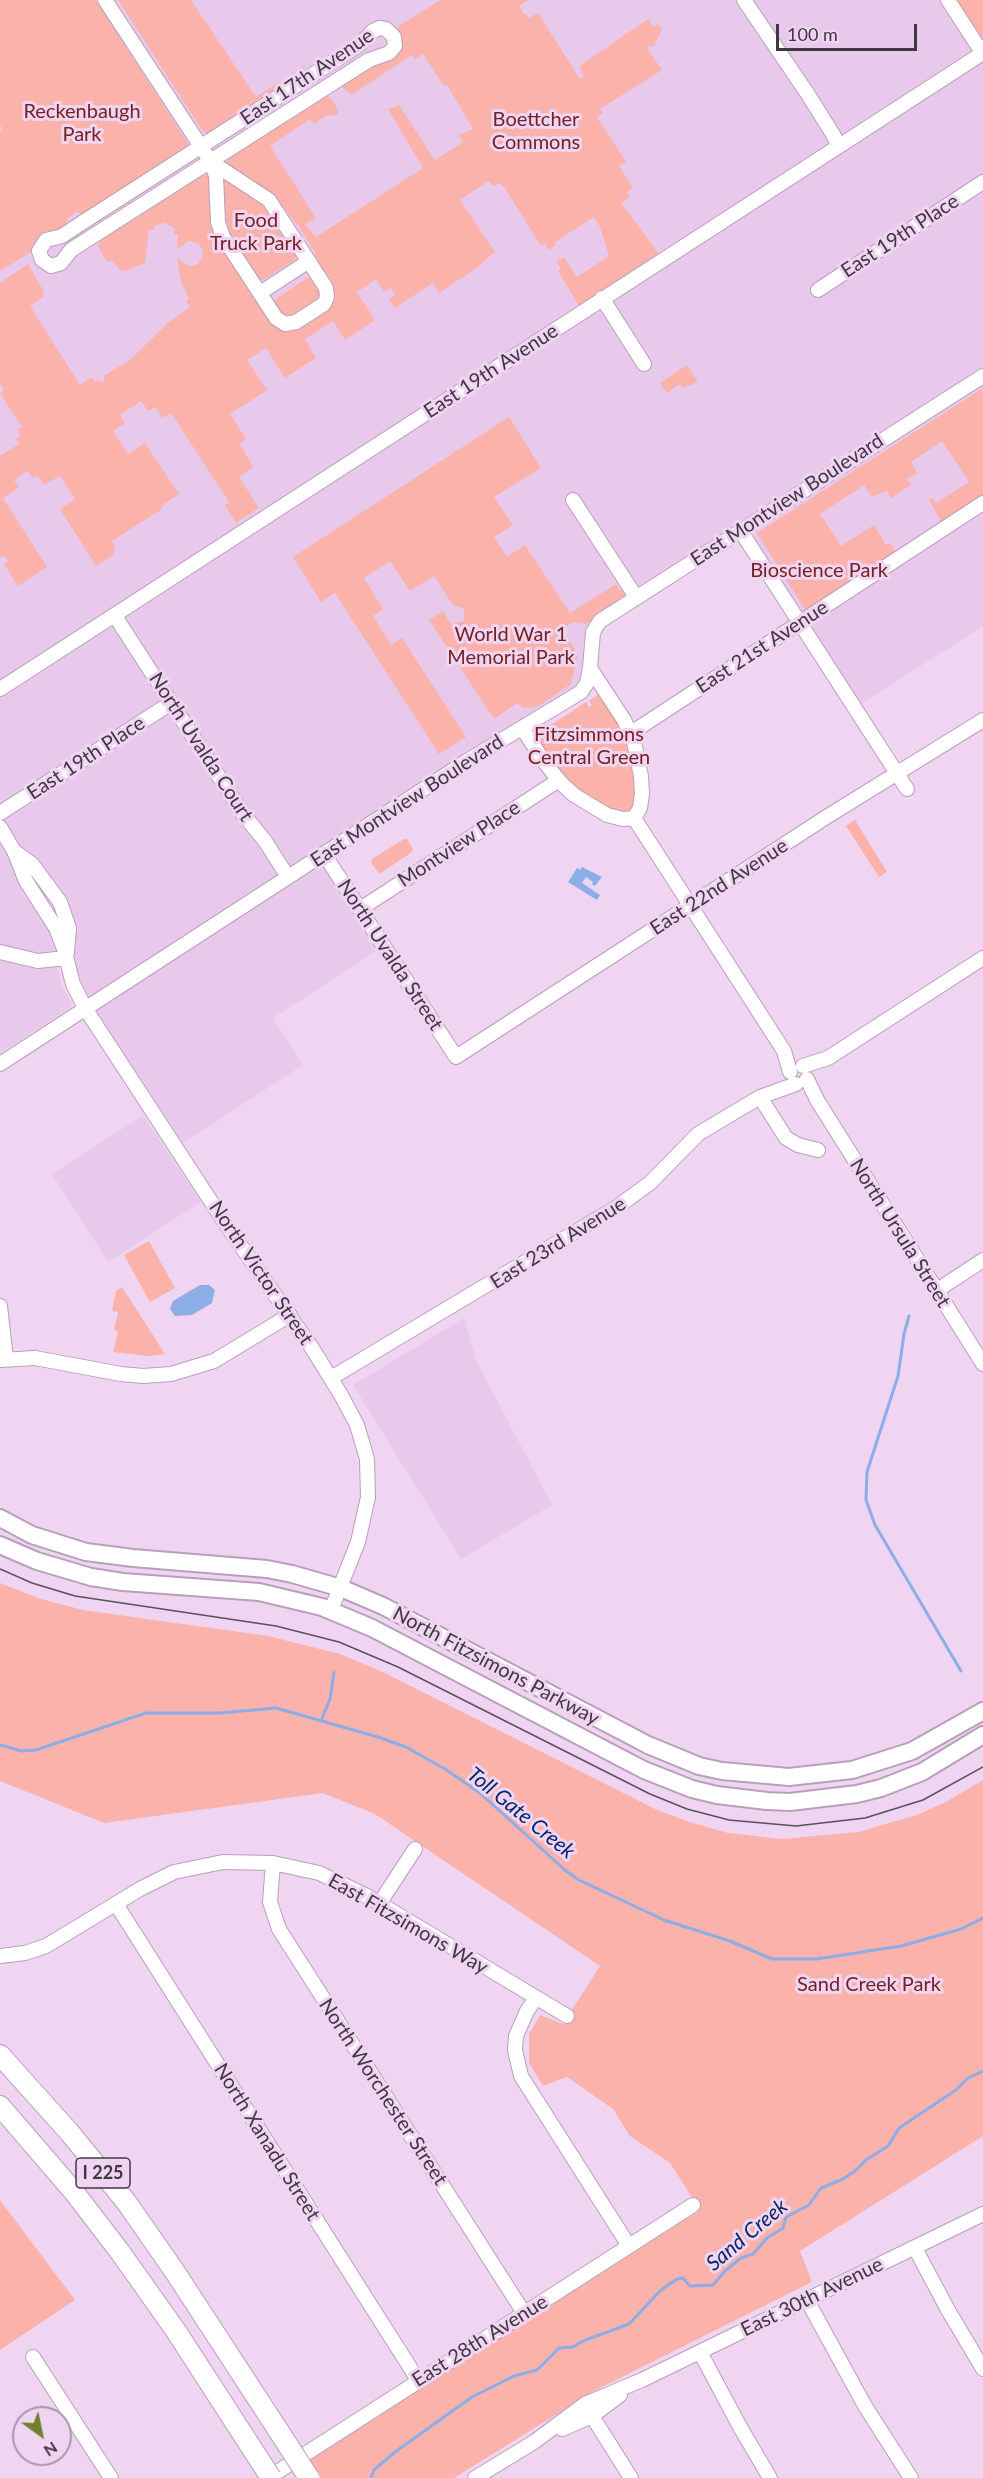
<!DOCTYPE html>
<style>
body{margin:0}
#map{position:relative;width:983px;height:2478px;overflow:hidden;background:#efd5f2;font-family:Lato,sans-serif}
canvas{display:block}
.north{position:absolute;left:12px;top:2406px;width:60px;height:60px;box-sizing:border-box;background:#efd5f2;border:2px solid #a996ac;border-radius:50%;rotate:147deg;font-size:16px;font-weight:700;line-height:24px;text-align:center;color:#413742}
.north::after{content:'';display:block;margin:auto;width:21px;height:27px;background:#727f2c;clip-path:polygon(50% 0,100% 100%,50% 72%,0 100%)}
.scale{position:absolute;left:776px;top:24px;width:141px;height:27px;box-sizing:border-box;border:3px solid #413742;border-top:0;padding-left:8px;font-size:18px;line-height:21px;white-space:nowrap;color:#413742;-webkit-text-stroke:4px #efd5f2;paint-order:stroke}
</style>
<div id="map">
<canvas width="983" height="2478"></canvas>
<div class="north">N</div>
<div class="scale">100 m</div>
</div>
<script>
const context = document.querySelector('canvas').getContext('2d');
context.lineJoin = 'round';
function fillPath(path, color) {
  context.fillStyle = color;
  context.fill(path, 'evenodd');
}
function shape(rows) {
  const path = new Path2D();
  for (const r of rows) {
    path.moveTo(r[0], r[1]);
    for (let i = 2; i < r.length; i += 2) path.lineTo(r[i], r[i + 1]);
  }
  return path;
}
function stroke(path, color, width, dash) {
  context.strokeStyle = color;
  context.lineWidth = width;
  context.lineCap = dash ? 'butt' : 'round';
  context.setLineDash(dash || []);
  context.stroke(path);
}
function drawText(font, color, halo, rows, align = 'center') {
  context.font = font + ' Lato,sans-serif';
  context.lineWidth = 6;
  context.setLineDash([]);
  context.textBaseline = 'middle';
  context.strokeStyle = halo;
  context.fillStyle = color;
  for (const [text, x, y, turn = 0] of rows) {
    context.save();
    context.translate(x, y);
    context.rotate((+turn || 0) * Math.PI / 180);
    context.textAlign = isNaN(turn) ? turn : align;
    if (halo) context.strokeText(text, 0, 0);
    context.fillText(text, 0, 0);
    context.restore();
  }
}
const built = shape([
 [0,0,983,0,983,626,855,708,740,531,600,621,587,683,330,850,366,910,389,943,273,1018,303,1065,183,1143,87,997,78,975,75,956,55,960,60,981,73,1006,0,1053],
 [144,1117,201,1202,108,1262,52,1174,139,1118],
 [464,1318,477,1362,552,1505,461,1559,353,1385]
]);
const green = shape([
 [0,0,96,0,188,144,187,147,83,216,77,212,67,218,67,228,41,237,34,250,0,271,0,132,3,130,0,125],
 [118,0,191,0,256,97,303,67,306,70,310,67,312,70,212,134,206,133,202,130],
 [440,0,528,0,519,6,524,14,526,14,529,18,538,13,580,79,584,76,580,68,581,65,648,19,653,27,658,24,662,30,654,46,646,47,662,70,600,109,603,113,597,117,626,162,619,166,633,188,627,192,630,197,621,203,659,254,579,306,558,271,561,268,556,262,564,257,577,277,609,256,600,227,594,217,555,242,556,245,549,250,545,244,541,246,504,187,499,183,494,186,488,181,460,200,495,252,475,269,439,293,433,283,395,308,389,299,395,295,391,288,384,292,376,279,357,292,375,320,345,340,333,321,305,339,316,358,285,378,266,348,247,360,267,390,230,414,246,439,240,444,253,467,239,477,259,508,236,523,225,506,229,502,171,413,162,418,155,407,148,411,141,401,120,415,125,423,113,431,128,454,145,443,179,494,164,504,162,509,112,541,115,550,112,556,96,566,60,509,75,499,60,476,44,485,38,476,33,478,27,471,14,480,19,487,3,498,47,567,18,586,4,564,8,561,5,556,0,558,0,456,19,444,16,439,21,435,17,430,22,427,0,393,4,390,0,383,0,283,28,264,44,292,42,293,44,296,30,306,80,385,92,377,95,382,98,380,101,383,105,380,104,376,131,359,169,322,190,307,186,301,189,299,181,281,177,258,189,266,198,264,203,256,203,251,198,243,188,241,177,250,178,234,174,234,175,229,166,223,155,225,154,230,149,229,145,263,126,271,120,270,111,260,107,262,98,246,102,237,200,175,208,175,211,179,213,216,264,307,307,278,323,271,314,261,315,253,299,227,275,197,226,167,227,158,326,95,332,100,338,110,338,114,334,116,327,115,314,124,310,119,270,146,316,218,305,224,316,237,423,168,388,109,399,105,435,160,463,142,459,135,473,129,447,85,444,86,423,54,415,59,412,55,351,95,342,87,342,84,401,45,401,37,397,31,399,26],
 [957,0,983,0,983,38,979,34],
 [224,180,262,200,298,254,294,260,263,280,258,280,229,236,224,219],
 [687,365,698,382,683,388,680,384,667,393,660,383],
 [983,388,983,503,945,528,929,500,933,498,936,503,969,482,942,441,911,462,917,473,907,479,911,485,891,498,887,491,872,497,864,485,820,514,841,546,874,525,886,545,890,543,900,558,809,616,757,533],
 [509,417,541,468,494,497,513,525,494,537,507,557,525,545,570,613,616,584,620,591,623,589,624,596,618,603,586,624,574,622,562,629,578,655,571,684,537,707,523,708,517,703,494,719,429,620,443,611,451,624,464,621,464,609,453,605,434,576,410,591,390,561,364,578,383,609,373,616,391,645,402,638,466,737,439,754,335,593,321,602,293,557],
 [599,694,626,732,636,783,635,804,632,812,621,813,610,809,587,796,569,780,566,781,538,742,541,740,540,738,537,739,536,737,538,733,586,702,589,707,592,705,589,701],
 [855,820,887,872,879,877,846,826],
 [404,839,407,839,413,849,412,852,381,873,378,872,371,863,372,859],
 [149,1241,175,1288,150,1302,124,1255],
 [122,1287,165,1354,148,1356,113,1352,118,1331,114,1330,118,1312,112,1311,116,1291],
 [0,1583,41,1599,83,1610,268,1636,340,1654,385,1673,655,1809,689,1822,728,1833,782,1839,858,1832,917,1815,946,1802,983,1780,983,2136,800,2251,812,2282,594,2391,454,2478,321,2478,309,2460,700,2210,670,2163,630,2136,613,2109,567,2077,543,2086,529,2063,529,2034,540,2015,563,2024,600,1966,375,1814,323,1793,104,1823,0,1781],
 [0,2200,75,2300,0,2350]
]);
const water = shape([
 [582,867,602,877,595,886,592,884,593,882,586,877,582,883,600,895,597,900,568,882,577,868,580,870],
 [200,1285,209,1285,215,1290,212,1303,192,1315,175,1316,170,1309,173,1301]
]);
const stream = shape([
 [909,1316,904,1334,898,1376,867,1472,866,1500,875,1525,961,1671],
 [321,1721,330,1699,334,1672],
 [0,1745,22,1751,36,1750,146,1713,220,1713,276,1708,378,1737,406,1747,445,1769,480,1793,566,1871,579,1880,664,1920,730,1941,772,1959,817,1959,901,1946,961,1929,983,1918],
 [371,2478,374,2470,395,2452,472,2397,514,2376,537,2370,559,2348,573,2347,583,2341,629,2324,661,2290,677,2279,683,2278,690,2286,713,2285,725,2271,741,2258,753,2254,767,2238,783,2228,786,2217,809,2205,821,2188,843,2179,855,2171,866,2160,888,2146,899,2128,956,2090,968,2078,983,2071]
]);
const minor = shape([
 [105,0,211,162,216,176,218,222,223,237,276,318,285,324,296,322,324,304,327,297,326,288,269,200,211,162],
 [744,0,807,93,834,136,838,146],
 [948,0,983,54],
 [379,28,386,29,394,37,395,46,389,53,369,60,71,250,61,263,51,266,42,260,39,251,46,240,62,236,77,226,359,45,373,31,379,28],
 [818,290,983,182],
 [260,293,309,261],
 [602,298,644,364],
 [573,500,636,597],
 [740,530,907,789],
 [115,616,243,814,265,841,288,877],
 [0,689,983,53],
 [522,728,545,763,561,783,574,795,607,815,623,819,634,818,640,808,642,794,641,776,634,742,624,720,590,668],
 [631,733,983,503],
 [0,813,171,703],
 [634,818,784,1051,790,1072],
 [0,827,14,851,26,881,56,928,64,949,73,984,85,1008,225,1223,312,1348,341,1395,357,1425,367,1459,368,1497,358,1542,331,1610],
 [14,851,32,864,60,902,69,928,67,953],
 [324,854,456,1057,828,816,983,720],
 [360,909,559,780],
 [0,952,38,961,66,958],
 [0,1064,467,761,581,692,587,683,590,668,593,632,600,621,983,376],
 [803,1066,828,1058,983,958],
 [807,1079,817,1100,983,1364],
 [760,1097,786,1138,798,1145,818,1150],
 [936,1291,983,1260],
 [0,1306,6,1359],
 [0,1360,35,1358,121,1374,143,1376,171,1374,214,1361,290,1315],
 [331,1378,617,1207,650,1183,698,1134,760,1097,796,1084],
 [273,1863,270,1902,279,1929,524,2313],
 [116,1904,418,2380],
 [379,1904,415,1849],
 [0,1956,25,1953,46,1946,140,1889,174,1872,223,1862,273,1863,319,1873,367,1896,567,2016],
 [536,1998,527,2011,516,2036,515,2050,521,2076,629,2246],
 [915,2248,948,2310,983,2369],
 [807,2300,865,2406,911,2478],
 [700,2352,740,2427,770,2478],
 [33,2357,111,2478],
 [592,2416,631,2478],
 [562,2429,592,2416,620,2395],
 [268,2478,693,2205],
 [475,2478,534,2442,585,2404,642,2380,983,2214]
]);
const major = shape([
 [0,1518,32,1535,86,1552,133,1558,267,1569,292,1574,341,1588,383,1606,648,1745,699,1766,722,1771,789,1777,852,1770,912,1751,983,1711],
 [0,1545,37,1561,91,1577,123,1582,259,1592,322,1607,372,1628,644,1770,692,1789,717,1795,767,1801,790,1802,857,1794,881,1788,922,1772,983,1735]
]);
const highway = shape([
 [0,2055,70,2133,127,2203,175,2272,278,2430],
 [0,2106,74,2192,120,2252,176,2331,251,2447]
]);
const tram = shape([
 [0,1569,32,1583,75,1596,276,1626,339,1642,398,1667,650,1794,687,1809,729,1820,796,1826,865,1818,923,1800,983,1767]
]);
const highwayBridge = shape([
 [278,2430,309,2478],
 [251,2447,271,2478]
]);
const shields = [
 [103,2173,54]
];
const shieldNames = [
 ["I 225",103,2173]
];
const streetNames = [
 ["East 17th Avenue",307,77,-34],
 ["East 19th Place",900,236,-33],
 ["East 19th Avenue",491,371,-33],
 ["East Montview Boulevard",787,500,-33],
 ["East 21st Avenue",762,647,-33],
 ["North Uvalda Court",201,747,57],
 ["East 19th Place",86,758,-33],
 ["East Montview Boulevard",407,801,-33],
 ["Montview Place",459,844,-33],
 ["East 22nd Avenue",719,887,-33],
 ["North Uvalda Street",390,955,57],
 ["North Ursula Street",900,1233,58],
 ["East 23rd Avenue",558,1243,-32],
 ["North Victor Street",261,1273,56],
 ["North Fitzsimons Parkway",496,1666,28],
 ["East Fitzsimons Way",408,1924,30],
 ["North Worchester Street",383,2092,57],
 ["North Xanadu Street",267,2142,58],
 ["East 30th Avenue",812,2297,-26],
 ["East 28th Avenue",480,2341,-32]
];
const parkNames = [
 ["Reckenbaugh",82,112],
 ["Park",82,135],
 ["Boettcher",536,120],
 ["Commons",536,143],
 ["Food",256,221],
 ["Truck Park",256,244],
 ["Bioscience Park",819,571],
 ["World War 1",511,635],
 ["Memorial Park",511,658],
 ["Fitzsimmons",589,735],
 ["Central Green",589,758],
 ["Sand Creek Park",869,1985]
];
const waterNames = [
 ["Toll Gate Creek",521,1813,39],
 ["Sand Creek",747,2235,-40]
];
fillPath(built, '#e9c9eb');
fillPath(green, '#fbb2ab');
fillPath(water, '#8cade6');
stroke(stream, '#8cade6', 3);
stroke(minor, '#b89fba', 16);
stroke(major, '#b89fba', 20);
stroke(highway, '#b89fba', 22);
stroke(minor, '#fff', 14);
stroke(major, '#fff', 16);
stroke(highway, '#fff', 20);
stroke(tram, '#5c505d', 1.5);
stroke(highwayBridge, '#b89fba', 22, []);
stroke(highwayBridge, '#fff', 20);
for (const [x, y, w] of shields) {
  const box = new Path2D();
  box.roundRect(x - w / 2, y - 15, w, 30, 4.5);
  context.fillStyle = '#efd5f2';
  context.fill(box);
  stroke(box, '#413742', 1.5);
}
drawText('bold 18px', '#413742', null, shieldNames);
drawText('20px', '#413742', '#efd5f2', streetNames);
drawText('20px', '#782121', '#efd5f2', parkNames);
drawText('italic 21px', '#06286a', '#efd5f2', waterNames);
</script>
